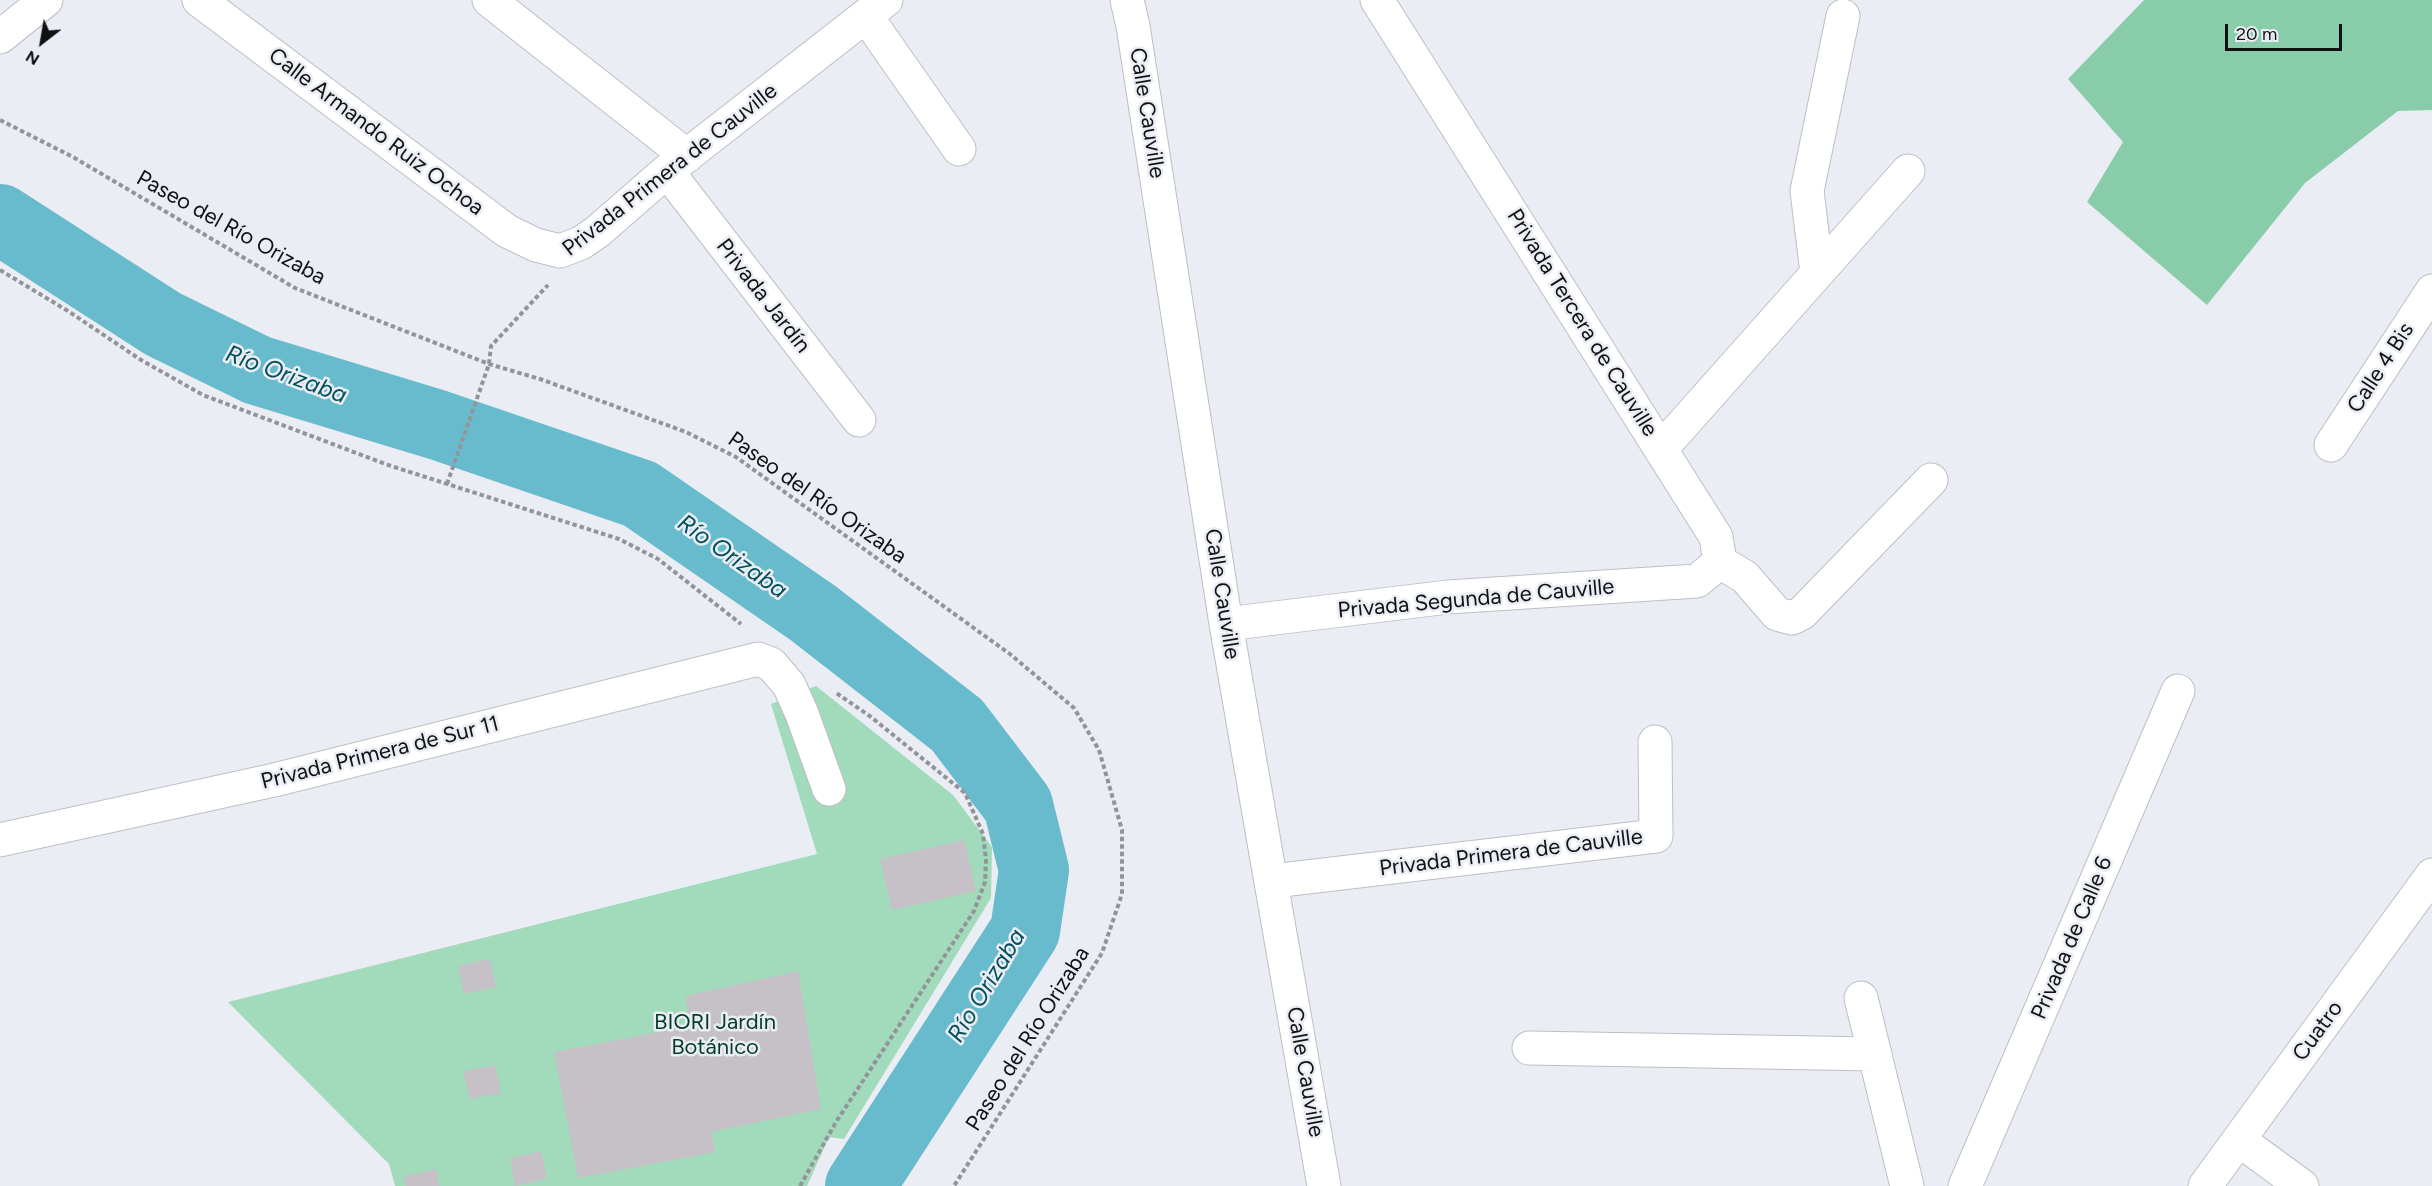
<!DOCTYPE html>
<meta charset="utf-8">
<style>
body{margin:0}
#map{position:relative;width:2432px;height:1186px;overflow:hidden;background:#eaedf3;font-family:Figtree,sans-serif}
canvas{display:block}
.north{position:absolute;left:12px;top:12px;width:60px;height:60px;-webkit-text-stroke:4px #eaedf3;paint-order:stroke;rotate:211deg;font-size:16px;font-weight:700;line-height:24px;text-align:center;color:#101113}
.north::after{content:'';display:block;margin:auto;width:21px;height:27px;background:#101113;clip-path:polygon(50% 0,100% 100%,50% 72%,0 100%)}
.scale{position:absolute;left:2225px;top:24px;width:117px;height:27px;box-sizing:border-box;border:3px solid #101113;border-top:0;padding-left:8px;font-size:18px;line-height:21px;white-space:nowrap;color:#101113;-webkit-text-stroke:4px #eaedf3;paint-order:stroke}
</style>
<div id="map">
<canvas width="2432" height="1186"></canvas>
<div class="north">N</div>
<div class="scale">20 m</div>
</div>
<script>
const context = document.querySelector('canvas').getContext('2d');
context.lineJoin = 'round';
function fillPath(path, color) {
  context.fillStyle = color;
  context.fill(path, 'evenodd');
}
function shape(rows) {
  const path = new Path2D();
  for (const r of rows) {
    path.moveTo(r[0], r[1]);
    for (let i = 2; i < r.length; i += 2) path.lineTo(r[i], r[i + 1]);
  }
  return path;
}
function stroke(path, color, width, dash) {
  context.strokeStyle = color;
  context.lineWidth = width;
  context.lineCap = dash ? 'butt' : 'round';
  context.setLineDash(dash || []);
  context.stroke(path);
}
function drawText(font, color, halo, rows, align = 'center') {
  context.font = font + ' Figtree,sans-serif';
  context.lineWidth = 5;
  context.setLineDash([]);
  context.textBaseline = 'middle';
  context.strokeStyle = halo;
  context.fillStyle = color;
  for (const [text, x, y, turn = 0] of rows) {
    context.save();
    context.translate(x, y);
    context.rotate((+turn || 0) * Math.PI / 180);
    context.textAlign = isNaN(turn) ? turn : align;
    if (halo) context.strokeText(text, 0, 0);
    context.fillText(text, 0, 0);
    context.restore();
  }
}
const green = shape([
 [816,686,953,795,992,847,991,898,844,1139,829,1137,807,1186,395,1186,389,1164,228,1002,817,854,771,704]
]);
const forest = shape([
 [2144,0,2432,0,2432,110,2398,111,2305,183,2207,305,2087,202,2123,142,2068,79]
]);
const river = shape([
 [0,219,163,324,257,370,438,425,640,494,813,613,957,725,1018,805,1034,870,1025,931,860,1186]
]);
const building = shape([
 [964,840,976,891,892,910,880,859],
 [490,959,496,987,464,994,458,966],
 [798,971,821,1109,711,1132,715,1152,578,1178,554,1052,691,1026,685,996],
 [495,1065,501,1093,470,1099,463,1071],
 [541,1151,547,1179,515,1186,510,1158],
 [436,1169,439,1186,406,1186,404,1176]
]);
const path = shape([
 [0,120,73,157,295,288,489,364,540,379,686,432,736,457,1010,654,1074,708,1099,750,1122,830,1122,894,1102,953,954,1186],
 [0,270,68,311,141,360,203,395,388,465,619,539,658,559,741,624],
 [447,484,489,364,491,346,548,285],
 [800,1186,836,1122,974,911,985,882,986,860,983,834,965,793,871,717,835,692]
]);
const minor = shape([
 [199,0,507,231,536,245,560,251,581,243,597,232,667,171,886,0],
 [489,0,687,156],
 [1127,0,1133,26,1226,624,1324,1186],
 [1377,0,1716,537,1720,562],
 [866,16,959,149],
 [0,37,46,0],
 [667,171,859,420],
 [1817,273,1807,191,1843,16],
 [2331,445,2432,291],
 [1661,449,1908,171],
 [1720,562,1745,577,1777,614,1792,618,1802,613,1931,480],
 [1226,624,1448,597,1697,581,1720,562],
 [0,840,274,780,758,659,771,664,789,685,802,714,829,789],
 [1273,881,1656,836,1655,742],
 [1861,998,1907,1186],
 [1529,1048,1875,1054],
 [2239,1140,2302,1186],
 [1965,1186,2178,691],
 [2205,1186,2432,875]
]);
const streetNames = [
 ["Calle Cauville",1147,113,81],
 ["Calle Armando Ruiz Ochoa",376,132,37],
 ["Privada Primera de Cauville",670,170,-38],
 ["Paseo del Río Orizaba",231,228,29],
 ["Privada Jardín",763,296,52],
 ["Privada Tercera de Cauville",1582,323,58],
 ["Calle 4 Bis",2381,368,-57],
 ["Paseo del Río Orizaba",817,498,35],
 ["Calle Cauville",1222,594,81],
 ["Privada Segunda de Cauville",1476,599,-5],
 ["Privada Primera de Sur 11",380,753,-14],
 ["Privada Primera de Cauville",1511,853,-7],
 ["Privada de Calle 6",2072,938,-67],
 ["Cuatro",2318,1031,-54],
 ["Paseo del Río Orizaba",1028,1039,-58],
 ["Calle Cauville",1305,1072,80]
];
const parkNames = [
 ["BIORI Jardín",715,1023],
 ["Botánico",715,1048]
];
const waterNames = [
 ["Río Orizaba",286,375,20],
 ["Río Orizaba",732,557,35],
 ["Río Orizaba",987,986,-59]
];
fillPath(green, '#a2dabc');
fillPath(forest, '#89cca9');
stroke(river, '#68bbcd', 70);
fillPath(building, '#c5c1c7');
stroke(minor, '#bdbfc5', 35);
stroke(path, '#929498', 4, [4.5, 3]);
stroke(minor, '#fff', 33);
drawText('22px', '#101113', '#eaedf3', streetNames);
drawText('22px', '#033d27', '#eaedf3', parkNames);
drawText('italic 24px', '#02505d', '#eaedf3', waterNames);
</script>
